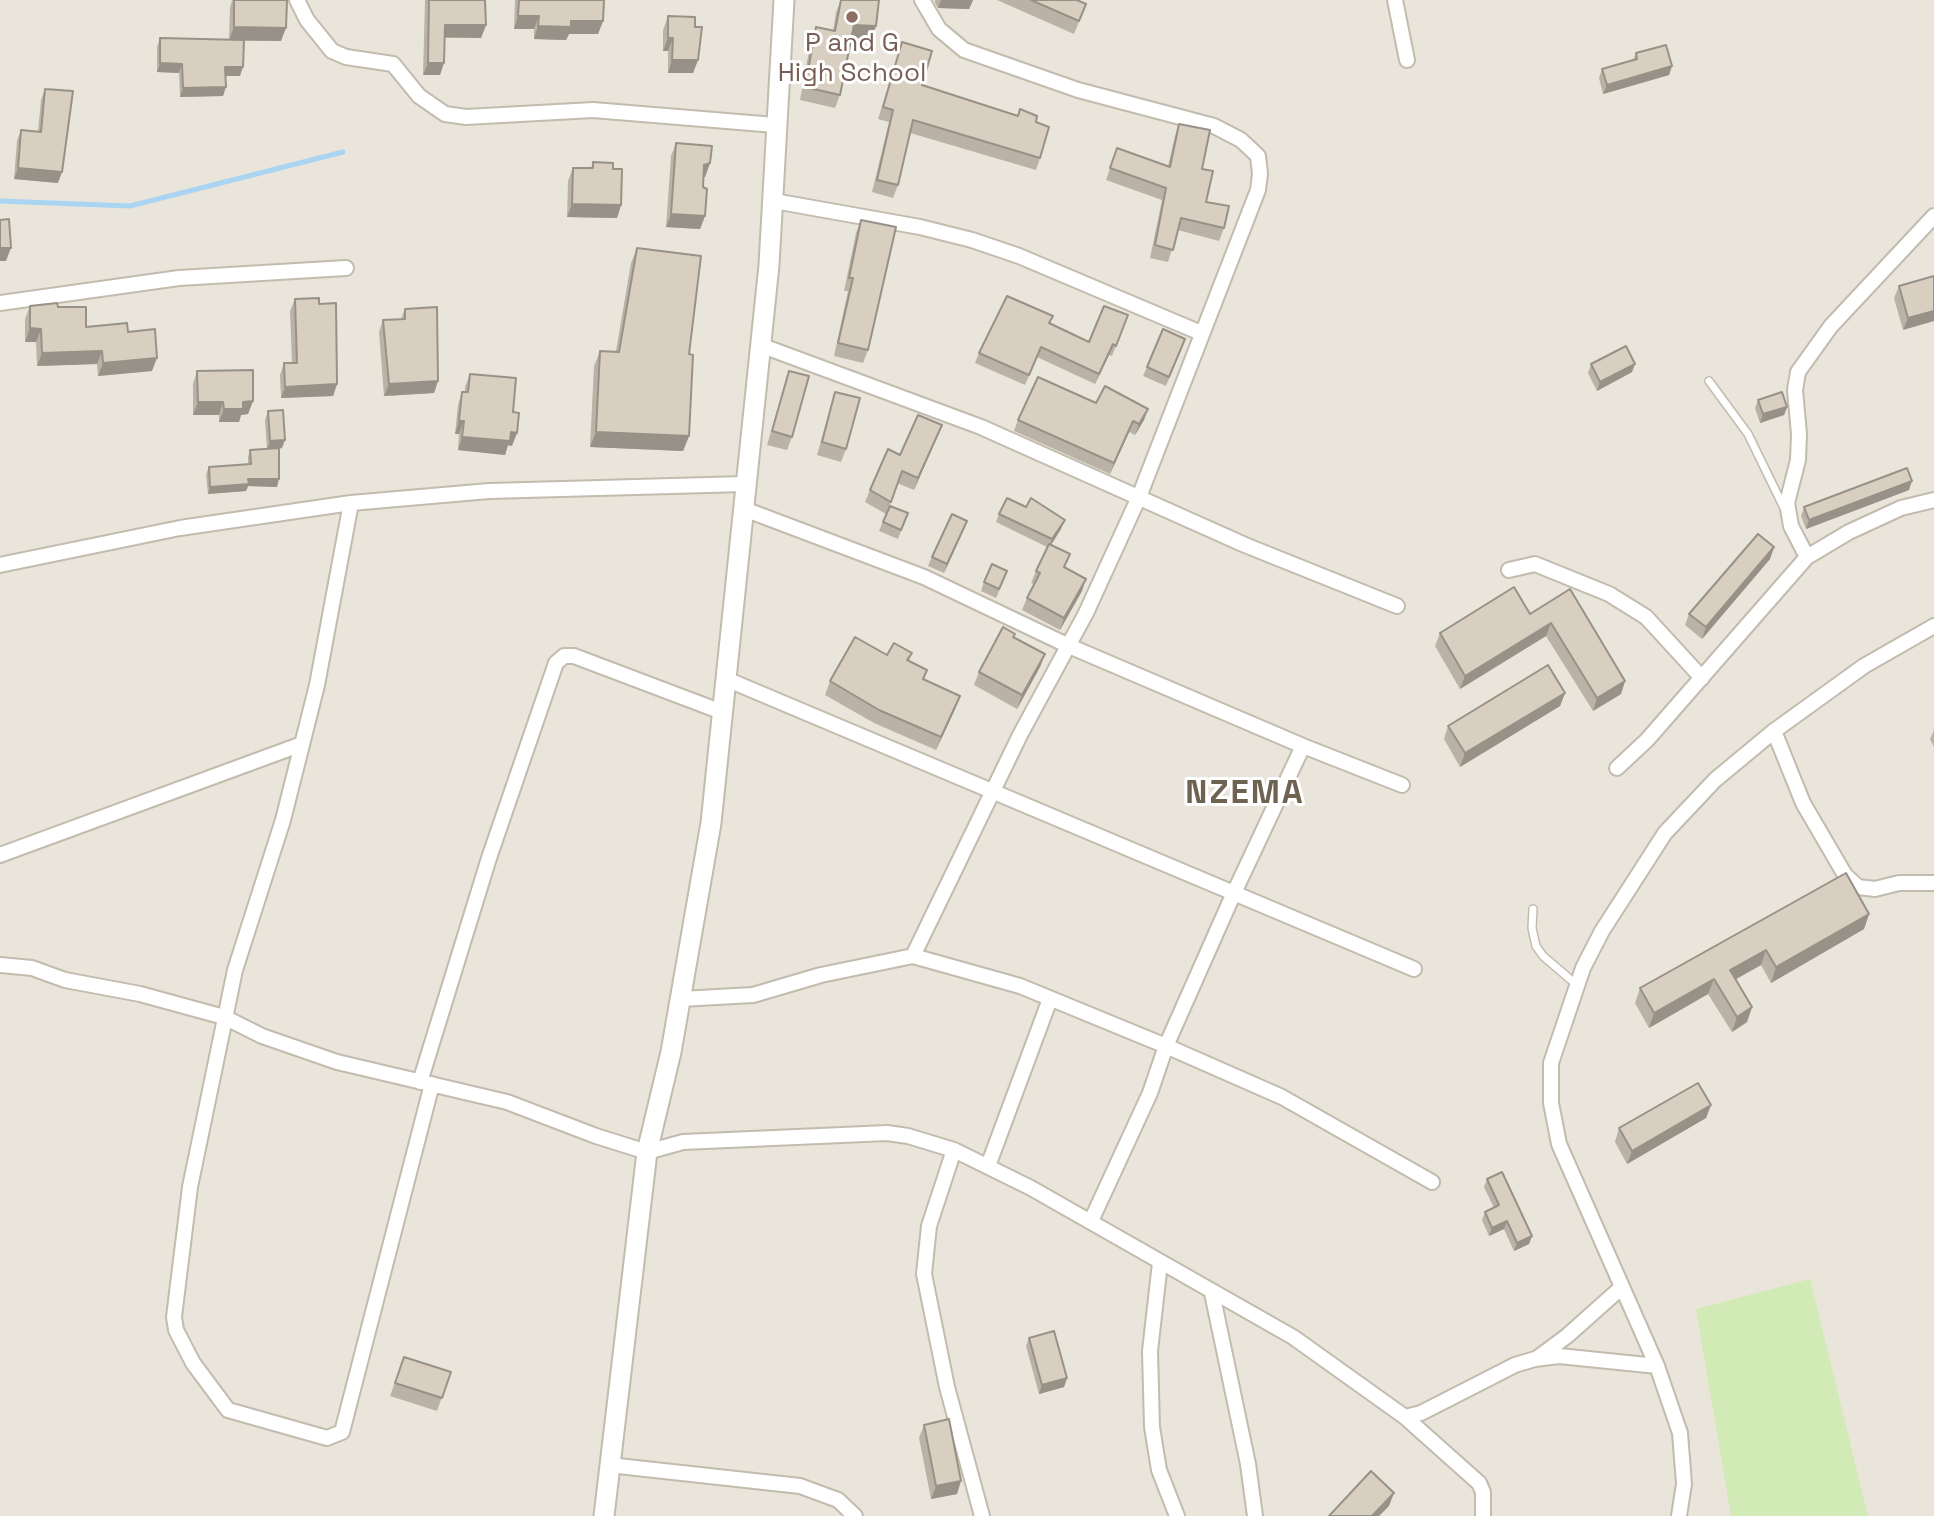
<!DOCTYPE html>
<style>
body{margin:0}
canvas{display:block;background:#f6f3ec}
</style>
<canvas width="1934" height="1516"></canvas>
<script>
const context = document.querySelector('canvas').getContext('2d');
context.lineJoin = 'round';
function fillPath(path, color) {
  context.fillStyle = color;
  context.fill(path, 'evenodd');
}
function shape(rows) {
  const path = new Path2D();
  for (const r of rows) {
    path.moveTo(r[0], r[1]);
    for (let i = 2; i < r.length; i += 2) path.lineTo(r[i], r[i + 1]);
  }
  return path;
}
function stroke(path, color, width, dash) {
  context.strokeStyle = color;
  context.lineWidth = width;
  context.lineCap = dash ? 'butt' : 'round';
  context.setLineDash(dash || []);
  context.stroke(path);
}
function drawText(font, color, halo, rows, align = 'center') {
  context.font = font + ' "Space Grotesk",sans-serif';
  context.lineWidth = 6;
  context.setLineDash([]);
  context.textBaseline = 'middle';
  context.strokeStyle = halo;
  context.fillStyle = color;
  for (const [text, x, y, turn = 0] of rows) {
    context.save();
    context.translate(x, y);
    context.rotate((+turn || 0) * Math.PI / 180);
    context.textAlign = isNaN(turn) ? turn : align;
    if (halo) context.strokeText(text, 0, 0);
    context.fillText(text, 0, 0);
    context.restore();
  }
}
const residential = shape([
 [0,0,1934,0,1934,1516,0,1516]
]);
const green = shape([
 [1810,1279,1868,1516,1731,1516,1696,1309]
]);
const stream = shape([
 [0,201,130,206,343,152]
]);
const service = shape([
 [1709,381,1748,434,1785,510],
 [1533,909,1532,928,1536,946,1543,956,1577,985]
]);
const minor = shape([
 [297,0,307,20,332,51,346,57,393,64,419,96,445,114,466,117,593,110,775,125],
 [1395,0,1407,60],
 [774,201,920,227,972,240,1019,256,1201,333],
 [0,303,179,278,346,268],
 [760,345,981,427,1245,545,1397,606],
 [351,503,317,685,283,820,235,970,190,1187,174,1317,176,1330,193,1363,228,1410,327,1438,342,1432,432,1084],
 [744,509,924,577,1069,646,1303,746,1402,785],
 [1807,557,1791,526,1787,503,1798,460,1799,434,1795,390,1798,372,1831,326,1934,216],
 [0,565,180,528,351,503,489,491,745,484],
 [1509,570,1535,564,1609,594,1646,617,1702,678],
 [726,679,1414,969],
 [1774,731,1803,803,1845,875,1858,887,1875,889,1899,883,1934,883],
 [1617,768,1647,740,1807,557,1849,532,1901,508,1934,500],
 [0,855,302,744],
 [913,956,1020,735,1086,613,1139,497,1258,190,1260,174,1258,156,1241,140,1214,126,1078,90,964,50,939,29,922,0],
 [0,965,32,968,65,980,140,994,224,1017,262,1036,337,1062,507,1102,596,1136,647,1152,683,1142,887,1133,908,1136,954,1150,1031,1188,1293,1337,1405,1417,1421,1413,1515,1365,1535,1359,1559,1356,1657,1366],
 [681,999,753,995,821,975,913,956,1020,986,1166,1046,1282,1097,1432,1182],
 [420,1082,489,858,556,663,564,656,574,656,722,712],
 [954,1150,929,1226,924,1274,947,1387,982,1516],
 [988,1166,1050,999],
 [1091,1221,1150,1093,1166,1046,1233,895,1303,746],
 [1160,1263,1150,1351,1152,1427,1159,1470,1177,1516],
 [1212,1293,1248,1464,1255,1516],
 [1536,1359,1567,1336,1622,1287],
 [1405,1417,1479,1483,1483,1492,1483,1516],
 [609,1465,800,1486,838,1500,855,1516],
 [1679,1516,1684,1484,1680,1433,1657,1366,1559,1144,1551,1103,1551,1063,1583,968,1602,931,1665,833,1715,780,1774,731,1864,666,1934,626]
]);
const tertiary = shape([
 [604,1516,647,1152,671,1052,711,823,769,265,784,0]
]);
const wall = shape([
 [232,0,287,0,281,41,244,41,240,76,226,76,223,96,180,97,179,73,157,72,157,47,160,38,229,40,230,8],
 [425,0,485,0,486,25,481,38,445,38,440,75,423,75],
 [515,0,604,0,603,21,598,34,569,34,566,40,534,39,534,29,514,29],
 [841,0,876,26,871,39,852,38,840,95,835,108,800,100,811,40,816,27,833,31,836,12],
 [935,0,973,0,969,9,938,8,935,3],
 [997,0,1077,0,1081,17,1074,34],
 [668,16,695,27,698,60,693,73,668,73,668,51,663,51,663,30],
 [902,42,922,85,1036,122,1040,158,1036,170,910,133,898,185,893,198,872,192,889,122,878,119],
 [1636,53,1672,66,1669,75,1603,94,1599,78,1602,69,1633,60],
 [45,89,58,183,14,179,17,141,21,130,38,131,41,100],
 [1179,124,1202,169,1206,202,1224,228,1219,241,1178,230,1168,262,1150,258,1162,200,1106,180,1117,148,1168,166,1175,136],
 [676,143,710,163,705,177,703,177,705,216,700,229,666,227,671,156],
 [593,162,613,169,621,205,617,218,567,217,568,181,573,168,591,168],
 [861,220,868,350,863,363,834,356,848,291,844,291,856,233],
 [637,248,689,354,689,436,683,451,590,447,594,366,600,351,616,351,631,263],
 [1934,276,1903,330,1894,298,1899,286],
 [295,299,319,304,337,384,333,396,281,398,280,375,284,363,292,363,290,311],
 [30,306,58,307,86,327,128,332,152,371,98,376,97,364,37,366,36,342,25,342,25,319],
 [405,309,438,381,434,393,384,396,379,332,383,320,401,319],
 [1128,315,1112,356,1109,355,1095,384,1037,357,1025,385,975,363,979,353,1050,324,1089,342],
 [1185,339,1166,386,1143,376,1147,367],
 [1591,364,1632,372,1597,391,1588,373],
 [197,371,253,401,248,414,241,415,239,422,219,422,219,415,193,415,193,384],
 [789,371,792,437,787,450,767,445],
 [470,374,513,412,512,446,508,445,505,455,458,450,459,434,455,434,458,405,462,392,465,392,465,387],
 [835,392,846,449,841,462,817,455,831,405],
 [1758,400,1787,407,1784,415,1760,423,1755,408],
 [1096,403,1144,420,1135,435,1129,432,1110,474,1014,431,1018,420],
 [268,411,282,448,279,449,277,487,248,486,246,491,208,494,206,474,209,467,248,464,248,457,250,450,267,449,265,420],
 [937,437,914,490,897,483,890,506,908,513,898,539,879,531,886,514,865,502,870,490,900,455],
 [1909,490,1806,529,1801,516,1804,507],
 [999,514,1061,529,1051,545,1082,591,1060,630,1022,610,1027,598,1034,584,1031,583,1036,571,1047,547,996,522],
 [964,529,944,573,928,566,932,557],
 [1774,547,1770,559,1702,639,1685,625,1689,614],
 [1004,580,996,598,981,591,984,582],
 [1570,589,1625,681,1621,694,1593,711,1546,636,1460,689,1435,646,1440,633,1530,614],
 [912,653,909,661,924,679,955,709,936,750,874,723,825,695,830,681,887,655],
 [1045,654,1040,667,1017,709,974,685,979,672],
 [1565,693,1560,706,1460,767,1444,739,1448,726],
 [1934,730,1934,747,1930,739],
 [1869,914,1864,929,1771,983,1761,965,1735,979,1752,1007,1747,1022,1732,1032,1708,994,1649,1028,1635,1003,1640,988],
 [1711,1105,1706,1118,1627,1164,1615,1142,1619,1128],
 [1487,1179,1532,1236,1529,1244,1514,1251,1504,1229,1489,1236,1482,1220,1485,1212,1494,1208,1484,1187],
 [1029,1338,1067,1378,1064,1387,1039,1394,1026,1346],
 [404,1357,451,1372,437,1411,390,1396],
 [924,1425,957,1494,931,1499,919,1438]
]);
const shadedWall = shape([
 [941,0,973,0,969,9,938,8],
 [518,16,539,16,534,29,514,29],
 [571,21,603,21,598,34,569,34,566,40,534,39,538,26],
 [445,25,486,25,481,38,441,37],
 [854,25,876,26,871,39,849,38],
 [234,27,286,28,281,41,229,40],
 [668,38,673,38,668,51,663,51],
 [672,60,698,60,693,73,668,73],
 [160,63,182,64,179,73,157,72],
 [428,63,444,63,440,75,423,75],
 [1672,66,1669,75,1603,94,1607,85],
 [225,67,243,67,240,76,222,76],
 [226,87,223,96,180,97,183,88],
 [710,163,705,177,699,178,704,165],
 [18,168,62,172,58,183,14,179],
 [572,204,621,205,617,218,567,217],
 [671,214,705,216,700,229,666,227],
 [0,248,11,248,6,261,0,261],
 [1934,311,1934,321,1903,330,1908,318],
 [30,328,41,329,36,342,25,342],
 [1113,344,1109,355,1095,384,1099,374],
 [102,351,97,364,37,366,42,353],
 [157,358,152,371,98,376,103,363],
 [1635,364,1632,372,1597,391,1600,382],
 [438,381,434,393,384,396,389,384],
 [337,384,333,396,281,398,285,387],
 [253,401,248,414,241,415,239,422,219,422,224,409,243,402],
 [198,402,223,402,219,415,193,415],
 [1787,407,1784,415,1760,423,1763,414],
 [1148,409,1144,420,1135,435,1139,424],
 [459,421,464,421,459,434,455,434],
 [1133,421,1129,432,1110,474,1114,463],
 [942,425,937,437,914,490,918,478],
 [511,432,517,433,512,446,508,445,505,455,458,450,462,437],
 [596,432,689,436,683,451,590,447],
 [285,440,282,448,267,449,270,441],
 [248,479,279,479,277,487,248,486,246,491,208,494,210,487],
 [1912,481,1909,490,1806,529,1809,520],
 [1065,520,1061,529,1049,548,1052,539],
 [967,521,964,529,944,573,947,564],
 [1774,547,1770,559,1702,639,1706,627],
 [1086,579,1082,591,1060,630,1064,618],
 [1551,623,1546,636,1460,689,1465,676],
 [1045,654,1040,667,1017,709,1022,695],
 [1625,681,1621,694,1593,711,1597,698],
 [1565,693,1560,706,1460,767,1465,753],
 [960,696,955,709,936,750,941,737],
 [1869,914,1864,929,1771,983,1776,967],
 [1766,950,1761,965,1724,986,1730,970],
 [1714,979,1708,994,1649,1028,1654,1013],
 [1752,1007,1747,1022,1732,1032,1737,1017],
 [1711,1105,1706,1118,1627,1164,1632,1151],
 [1507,1221,1504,1229,1489,1236,1492,1228],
 [1532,1236,1529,1244,1514,1251,1517,1243],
 [1067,1378,1064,1387,1039,1394,1042,1385],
 [961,1481,957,1494,931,1499,936,1486],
 [1394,1493,1389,1506,1379,1516,1372,1516]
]);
const building = shape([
 [234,0,287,0,286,28,234,27,234,0],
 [429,0,485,0,486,25,445,25,444,63,428,63,429,0],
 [519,0,604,0,603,21,571,21,571,27,538,26,539,16,518,16,519,0],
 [841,0,879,0,876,26,854,25,840,95,805,87,816,27,835,31,841,0],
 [1031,0,1077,0,1086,4,1079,21,1031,0],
 [668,16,695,17,695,27,702,27,698,60,672,60,673,38,668,38,668,16],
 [160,38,244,40,243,67,225,67,226,87,183,88,182,64,160,63,160,38],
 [902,42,932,51,922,85,1018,116,1020,109,1037,116,1036,122,1049,127,1040,158,913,120,898,185,877,180,893,110,883,107,902,42],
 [1666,45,1672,66,1607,85,1602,69,1637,59,1636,53,1666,45],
 [45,89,73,91,62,172,18,168,21,130,41,132,45,89],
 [1179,124,1210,130,1202,169,1213,171,1206,202,1229,206,1224,228,1181,218,1173,250,1155,245,1166,188,1110,168,1117,148,1170,167,1179,124],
 [676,143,712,146,710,163,704,165,703,187,707,189,705,216,671,214,676,143],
 [593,162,613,163,613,169,622,169,621,205,572,204,573,168,593,168,593,162],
 [9,219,11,248,0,248,0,252,0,220,9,219],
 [861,220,896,227,868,350,838,343,853,278,849,278,861,220],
 [637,248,701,256,689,354,693,355,689,436,596,432,600,351,619,352,637,248],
 [1934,276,1934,311,1908,318,1899,286,1934,276],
 [1007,296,1053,316,1049,323,1089,342,1104,306,1128,315,1116,346,1113,344,1099,374,1041,347,1029,375,979,353,1007,296],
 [319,298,319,304,336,303,337,384,285,387,284,363,297,363,295,299,319,298],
 [57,303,58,307,86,307,86,327,127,323,128,332,155,329,157,358,103,363,102,351,42,353,41,329,30,328,30,306,57,303],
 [437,307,438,381,389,384,383,320,405,319,405,309,437,307],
 [1163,329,1185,339,1169,377,1147,367,1163,329],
 [1626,346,1635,364,1600,382,1591,364,1626,346],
 [253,370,253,401,243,402,243,409,224,409,223,402,198,402,197,371,253,370],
 [789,371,809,376,792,437,772,431,789,371],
 [470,374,516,378,513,412,519,413,517,433,511,432,510,441,462,437,464,421,459,421,462,392,468,392,470,374],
 [1038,377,1096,403,1105,386,1148,409,1139,424,1133,421,1114,463,1018,420,1038,377],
 [835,392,860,398,846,449,822,442,835,392],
 [1782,392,1787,407,1763,414,1758,400,1782,392],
 [283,410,285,440,270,441,268,411,283,410],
 [918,415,942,425,918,478,902,471,891,502,870,490,888,449,900,455,918,415],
 [279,448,279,479,248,479,249,484,210,487,209,467,251,464,250,450,279,448],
 [1907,468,1912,481,1809,520,1804,507,1907,468],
 [1007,498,1026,507,1031,498,1065,520,1052,539,999,514,1007,498],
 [890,506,908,513,901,530,883,522,890,506],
 [952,514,967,521,947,564,932,557,952,514],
 [1758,534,1774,547,1706,627,1689,614,1758,534],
 [1049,544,1070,554,1064,567,1086,579,1064,618,1027,598,1040,573,1036,571,1049,544],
 [992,564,1007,571,999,589,984,582,992,564],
 [1514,587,1530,614,1570,589,1625,681,1597,698,1551,623,1465,676,1440,633,1514,587],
 [1003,627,1015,634,1013,637,1045,654,1022,695,979,672,1003,627],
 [855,637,887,655,894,643,912,653,907,660,927,670,923,679,960,696,941,737,879,710,830,681,855,637],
 [1548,665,1565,693,1465,753,1448,726,1548,665],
 [1846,873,1869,914,1776,967,1766,950,1730,970,1752,1007,1737,1017,1714,979,1654,1013,1640,988,1846,873],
 [1698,1083,1711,1105,1632,1151,1619,1128,1698,1083],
 [1502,1172,1532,1236,1517,1243,1507,1221,1492,1228,1485,1212,1499,1205,1487,1179,1502,1172],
 [1054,1331,1067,1378,1042,1385,1029,1338,1054,1331],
 [404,1357,451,1372,442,1398,395,1383,404,1357],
 [949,1419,961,1481,936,1486,924,1425,949,1419],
 [1371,1471,1394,1493,1372,1516,1329,1516,1371,1471]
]);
const markers = [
 [852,17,7,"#8d6e63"]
];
const educationNames = [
 ["P and G",852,44],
 ["High School",852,74]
];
const districtNames = [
 ["NZEMA",1245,794]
];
fillPath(residential, '#eae5da');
fillPath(green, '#d2eab5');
stroke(stream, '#a9d4f2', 5);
stroke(service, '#c2bbae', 10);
stroke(minor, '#c2bbae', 18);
stroke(tertiary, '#c2bbae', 23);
stroke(service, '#fff', 7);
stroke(minor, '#fff', 14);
stroke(tertiary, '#fff', 19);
fillPath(wall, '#bab2a6');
fillPath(shadedWall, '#979187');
fillPath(building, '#d8cfc1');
stroke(building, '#979187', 2);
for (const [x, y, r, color] of markers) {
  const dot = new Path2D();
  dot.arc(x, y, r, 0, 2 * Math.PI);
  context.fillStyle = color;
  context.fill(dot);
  stroke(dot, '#fff', 2.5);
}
drawText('26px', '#785e54', '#fff', educationNames);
context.letterSpacing = '2px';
drawText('bold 33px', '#6e6250', '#fff', districtNames);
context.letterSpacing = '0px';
</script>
